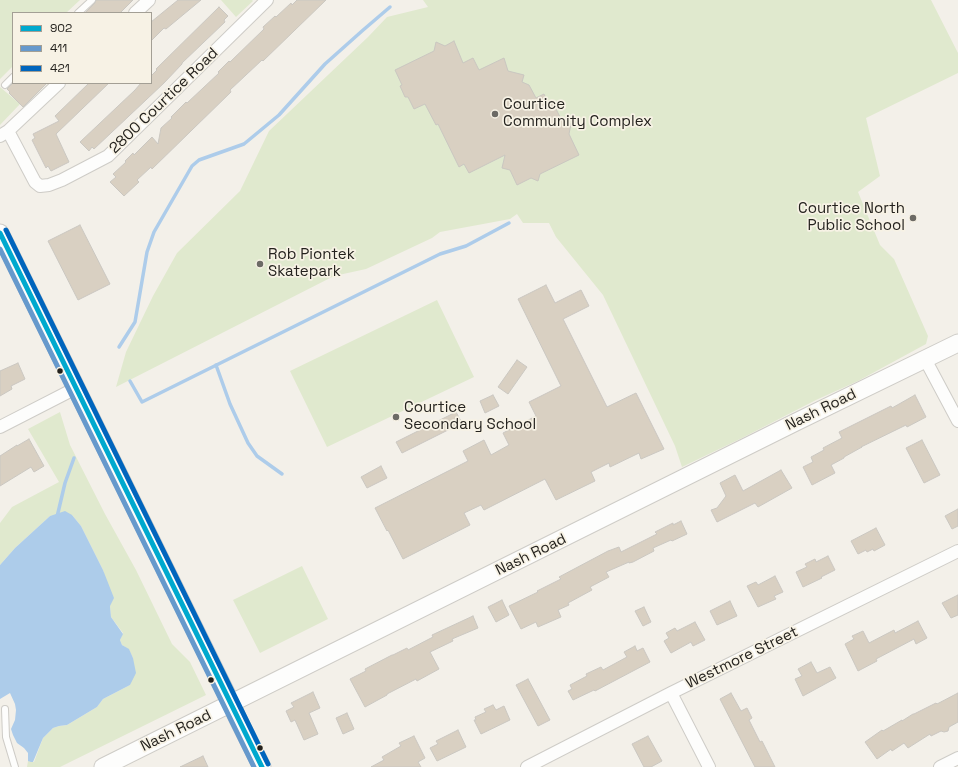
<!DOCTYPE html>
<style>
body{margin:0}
#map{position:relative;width:958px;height:767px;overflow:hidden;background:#f3f0e9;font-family:"Space Grotesk",sans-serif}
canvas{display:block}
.legend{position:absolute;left:12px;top:12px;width:140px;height:72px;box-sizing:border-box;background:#f7f2e5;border:1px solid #a39f95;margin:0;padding:5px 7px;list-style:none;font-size:12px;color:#24221e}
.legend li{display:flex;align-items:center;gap:8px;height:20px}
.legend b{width:20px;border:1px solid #a39f95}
</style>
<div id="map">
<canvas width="958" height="767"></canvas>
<ul class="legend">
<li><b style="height:5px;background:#00a9ce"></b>902</li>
<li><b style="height:5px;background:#69c"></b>411</li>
<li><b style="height:5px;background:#0065bd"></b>421</li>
</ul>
</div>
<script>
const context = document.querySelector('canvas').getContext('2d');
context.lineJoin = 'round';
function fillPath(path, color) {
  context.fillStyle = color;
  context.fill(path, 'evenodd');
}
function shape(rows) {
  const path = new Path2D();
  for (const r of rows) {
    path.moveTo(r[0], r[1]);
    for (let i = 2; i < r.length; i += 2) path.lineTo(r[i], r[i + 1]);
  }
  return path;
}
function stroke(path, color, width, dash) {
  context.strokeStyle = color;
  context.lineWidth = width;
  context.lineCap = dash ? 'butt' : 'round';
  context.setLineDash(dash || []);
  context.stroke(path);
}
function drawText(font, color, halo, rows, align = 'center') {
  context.font = font + ' "Space Grotesk",sans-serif';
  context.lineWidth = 3.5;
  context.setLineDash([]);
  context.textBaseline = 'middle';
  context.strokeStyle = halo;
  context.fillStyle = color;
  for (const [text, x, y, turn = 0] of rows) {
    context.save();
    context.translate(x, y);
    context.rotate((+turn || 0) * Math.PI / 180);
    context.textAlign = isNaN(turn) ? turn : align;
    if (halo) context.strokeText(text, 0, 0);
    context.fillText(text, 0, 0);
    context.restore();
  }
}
const green = shape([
 [0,0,80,0,66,13,13,13,13,66,0,79],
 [221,0,252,0,253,1,236,17],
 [423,0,931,0,958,53,958,73,866,118,880,176,858,192,880,245,894,259,928,336,926,344,858,381,816,400,742,438,682,467,675,446,603,295,556,237,549,223,523,223,517,214,510,219,440,232,432,238,366,269,334,276,116,387,126,352,153,296,177,253,240,191,269,131,368,37,387,17,428,7],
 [0,87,20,104,0,125],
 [437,300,474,377,327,447,290,371],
 [60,412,70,445,105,514,136,570,172,644,190,662,206,695,60,767,27,767,28,761,34,762,43,738,53,728,59,726,67,725,97,707,103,699,130,685,133,658,129,650,122,645,120,640,123,633,111,617,110,606,103,570,81,526,72,515,50,516,15,548,0,565,0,523,12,507,59,482,28,429],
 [302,566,328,619,260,653,233,600]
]);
const water = shape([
 [65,511,72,515,81,526,103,570,114,598,110,606,111,617,123,634,120,640,122,645,129,649,133,658,136,673,130,685,103,699,97,707,67,725,59,726,53,728,43,738,33,762,31,762,28,761,28,753,24,748,17,743,13,735,11,729,15,720,16,710,15,704,10,693,0,699,0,565,15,548,50,516]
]);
const stream = shape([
 [119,347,135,322,147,252,154,232,192,166,199,160,244,144,279,115,325,64,362,31,390,7],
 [216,365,230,404,248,443,257,456,282,474],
 [130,381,142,402,440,254,466,246,509,223],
 [57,517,65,483,74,458]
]);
const building = shape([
 [96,0,133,0,120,13,85,13,95,3,96,0],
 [178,0,201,0,166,29,164,28,151,41,151,22,178,0],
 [297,0,326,0,263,61,262,60,230,90,231,92,152,169,151,167,137,180,139,182,124,196,110,182,116,177,113,174,126,162,125,161,133,153,134,155,152,137,158,144,161,128,172,118,171,117,186,102,187,103,219,73,218,72,229,61,230,62,264,29,263,27,275,16,276,17,291,3,292,5,297,0],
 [219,7,228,16,224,20,225,22,182,63,182,64,164,83,94,149,92,147,89,151,80,142,135,90,141,83,151,83,151,76,157,70,156,69,219,7],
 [454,41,463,63,473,58,479,70,504,58,508,71,524,75,522,82,529,85,536,98,544,94,548,103,552,101,562,121,571,124,569,134,579,155,540,174,538,181,531,178,517,185,510,170,502,168,505,155,469,173,464,164,459,167,438,124,436,125,425,104,414,109,408,97,405,97,400,86,402,85,395,70,434,51,436,42,445,46,454,41],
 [13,83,47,83,23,107,9,93,10,92,7,89,13,83],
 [89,83,109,83,56,134,69,162,51,171,48,166,46,168,32,140,35,138,33,134,59,121,55,116,89,83],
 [80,225,110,284,78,300,48,241,80,225],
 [546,285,555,303,581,290,589,306,563,319,607,407,636,393,664,449,641,459,639,453,610,467,609,463,591,472,595,481,556,500,545,479,484,510,481,505,464,513,470,525,403,559,388,530,387,531,375,508,468,461,463,451,484,440,491,455,509,445,503,433,536,416,529,402,561,386,518,299,546,285],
 [517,360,527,367,508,394,498,387,517,360],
 [18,363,25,379,11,386,12,389,0,396,0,371,18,363],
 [493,395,499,406,485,413,480,401,493,395],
 [915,395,926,417,907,427,906,425,861,447,862,447,844,457,844,458,831,465,835,473,812,485,803,467,813,462,811,457,824,450,823,448,842,438,839,432,891,406,892,408,915,395],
 [456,412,462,423,402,453,396,442,456,412],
 [29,439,44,466,34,472,31,467,0,486,0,456,17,445,17,446,29,439],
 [922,440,940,475,924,483,906,448,922,440],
 [381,466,387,478,367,488,361,477,381,466],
 [781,470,792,488,758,507,755,503,717,522,711,510,717,508,726,496,720,483,735,475,743,491,781,470],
 [958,509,958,526,952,529,945,516,958,509],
 [681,521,687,534,672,541,671,540,653,548,654,551,633,562,629,563,629,562,606,572,609,577,590,587,592,590,568,603,569,605,558,610,561,617,538,627,536,622,521,629,509,606,538,592,537,591,561,579,559,577,608,551,619,547,621,552,657,534,655,532,673,523,673,525,681,521],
 [876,528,885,545,874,551,873,549,867,552,866,550,858,554,851,541,876,528],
 [828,556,835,570,821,577,822,578,803,587,796,572,807,567,805,564,815,559,816,562,828,556],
 [775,576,783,592,774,596,776,599,758,607,747,586,756,582,758,585,775,576],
 [958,595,958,615,951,618,942,603,958,595],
 [502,600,509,615,496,622,488,607,502,600],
 [730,601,737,616,717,625,710,611,730,601],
 [644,607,651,622,643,626,635,611,644,607],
 [473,616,478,628,452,639,453,641,430,652,439,669,417,681,416,679,387,694,387,695,365,707,350,679,366,671,365,669,392,655,393,655,407,648,408,650,433,637,432,635,473,616],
 [918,621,927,638,916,644,914,639,876,659,877,661,858,671,845,644,854,639,852,636,863,631,869,643,894,630,895,633,918,621],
 [695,622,705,640,693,646,691,642,671,653,664,641,669,638,666,633,675,628,677,631,695,622],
 [635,646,637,651,643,648,650,662,595,691,594,690,573,700,568,691,572,689,570,685,587,676,586,674,601,667,603,670,627,657,624,652,635,646],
 [811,662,817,673,830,667,836,678,803,696,795,679,802,676,798,669,811,662],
 [528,679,550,720,538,726,516,685,528,679],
 [313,692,320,708,309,713,318,734,304,740,295,720,291,722,286,711,294,707,291,703,313,692],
 [731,693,741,711,747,708,752,718,749,720,760,742,762,741,775,767,755,767,720,699,731,693],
 [958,693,958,722,949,727,948,731,944,732,941,731,931,736,930,734,908,748,904,743,892,751,891,749,877,759,865,742,882,730,883,731,902,720,902,721,913,714,914,714,936,703,937,704,958,693],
 [493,705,496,710,504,706,510,720,481,734,474,720,476,720,475,717,486,712,484,709,493,705],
 [347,713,354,729,343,734,336,718,347,713],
 [458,730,466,747,437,761,430,748,438,744,436,741,458,730],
 [414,736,425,758,418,762,421,767,371,767,384,760,382,757,401,746,399,743,414,736],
 [648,736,662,761,651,767,644,767,632,744,648,736],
 [203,756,208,767,180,767,203,756]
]);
const lane = shape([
 [78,13,92,0],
 [5,85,13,77],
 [5,709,6,737,15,767]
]);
const street = shape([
 [135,13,149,0],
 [8,131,35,182,40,186,49,185,62,180,108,156,267,0],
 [0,136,8,131,59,83],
 [925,359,958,421],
 [0,427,76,388],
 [671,693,709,767],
 [527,767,671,693,958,551],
 [940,767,958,758]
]);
const secondary = shape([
 [0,233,231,703,237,717,262,767],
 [103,767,796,422,958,343]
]);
const bus1 = shape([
 [0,233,262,767]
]);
const bus2 = shape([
 [0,249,254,767]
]);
const bus3 = shape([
 [6,230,268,764]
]);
const markers = [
 [495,114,4,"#6c6a65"],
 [913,218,4,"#6c6a65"],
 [260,264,4,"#6c6a65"],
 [60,371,3.5,"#24221e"],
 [396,417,4,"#6c6a65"],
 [211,680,3.5,"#24221e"],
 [260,748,3.5,"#24221e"]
];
const streetNames = [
 ["2800 Courtice Road",164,101,-44],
 ["Nash Road",821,410,-26],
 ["Nash Road",531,555,-26],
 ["Westmore Street",742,658,-26],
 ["Nash Road",176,731,-26]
];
const poiNames = [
 ["Courtice",503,105],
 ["Community Complex",503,122],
 ["Courtice North",905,209,"right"],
 ["Public School",905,226,"right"],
 ["Rob Piontek",268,255],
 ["Skatepark",268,272],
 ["Courtice",404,408],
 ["Secondary School",404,425]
];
fillPath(green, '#e0e9ce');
fillPath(water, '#adccea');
stroke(stream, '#adccea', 3.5);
fillPath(building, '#d9d0c2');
stroke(building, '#cac7c1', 1);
stroke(lane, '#ceccc7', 8);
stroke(street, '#ceccc7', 14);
stroke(secondary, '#ceccc7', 19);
stroke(lane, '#fdfdfc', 6);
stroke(street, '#fdfdfc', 12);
stroke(secondary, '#fdfdfc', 17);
stroke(bus1, '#00a9ce', 5);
stroke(bus2, '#69c', 5);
stroke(bus3, '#0065bd', 5);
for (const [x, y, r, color] of markers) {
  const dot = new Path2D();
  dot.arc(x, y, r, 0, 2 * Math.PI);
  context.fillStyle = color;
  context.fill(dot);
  stroke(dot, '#f7f2e5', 1.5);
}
drawText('15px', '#24221e', '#f7f2e5', streetNames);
drawText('15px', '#24221e', '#f7f2e5', poiNames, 'left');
</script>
